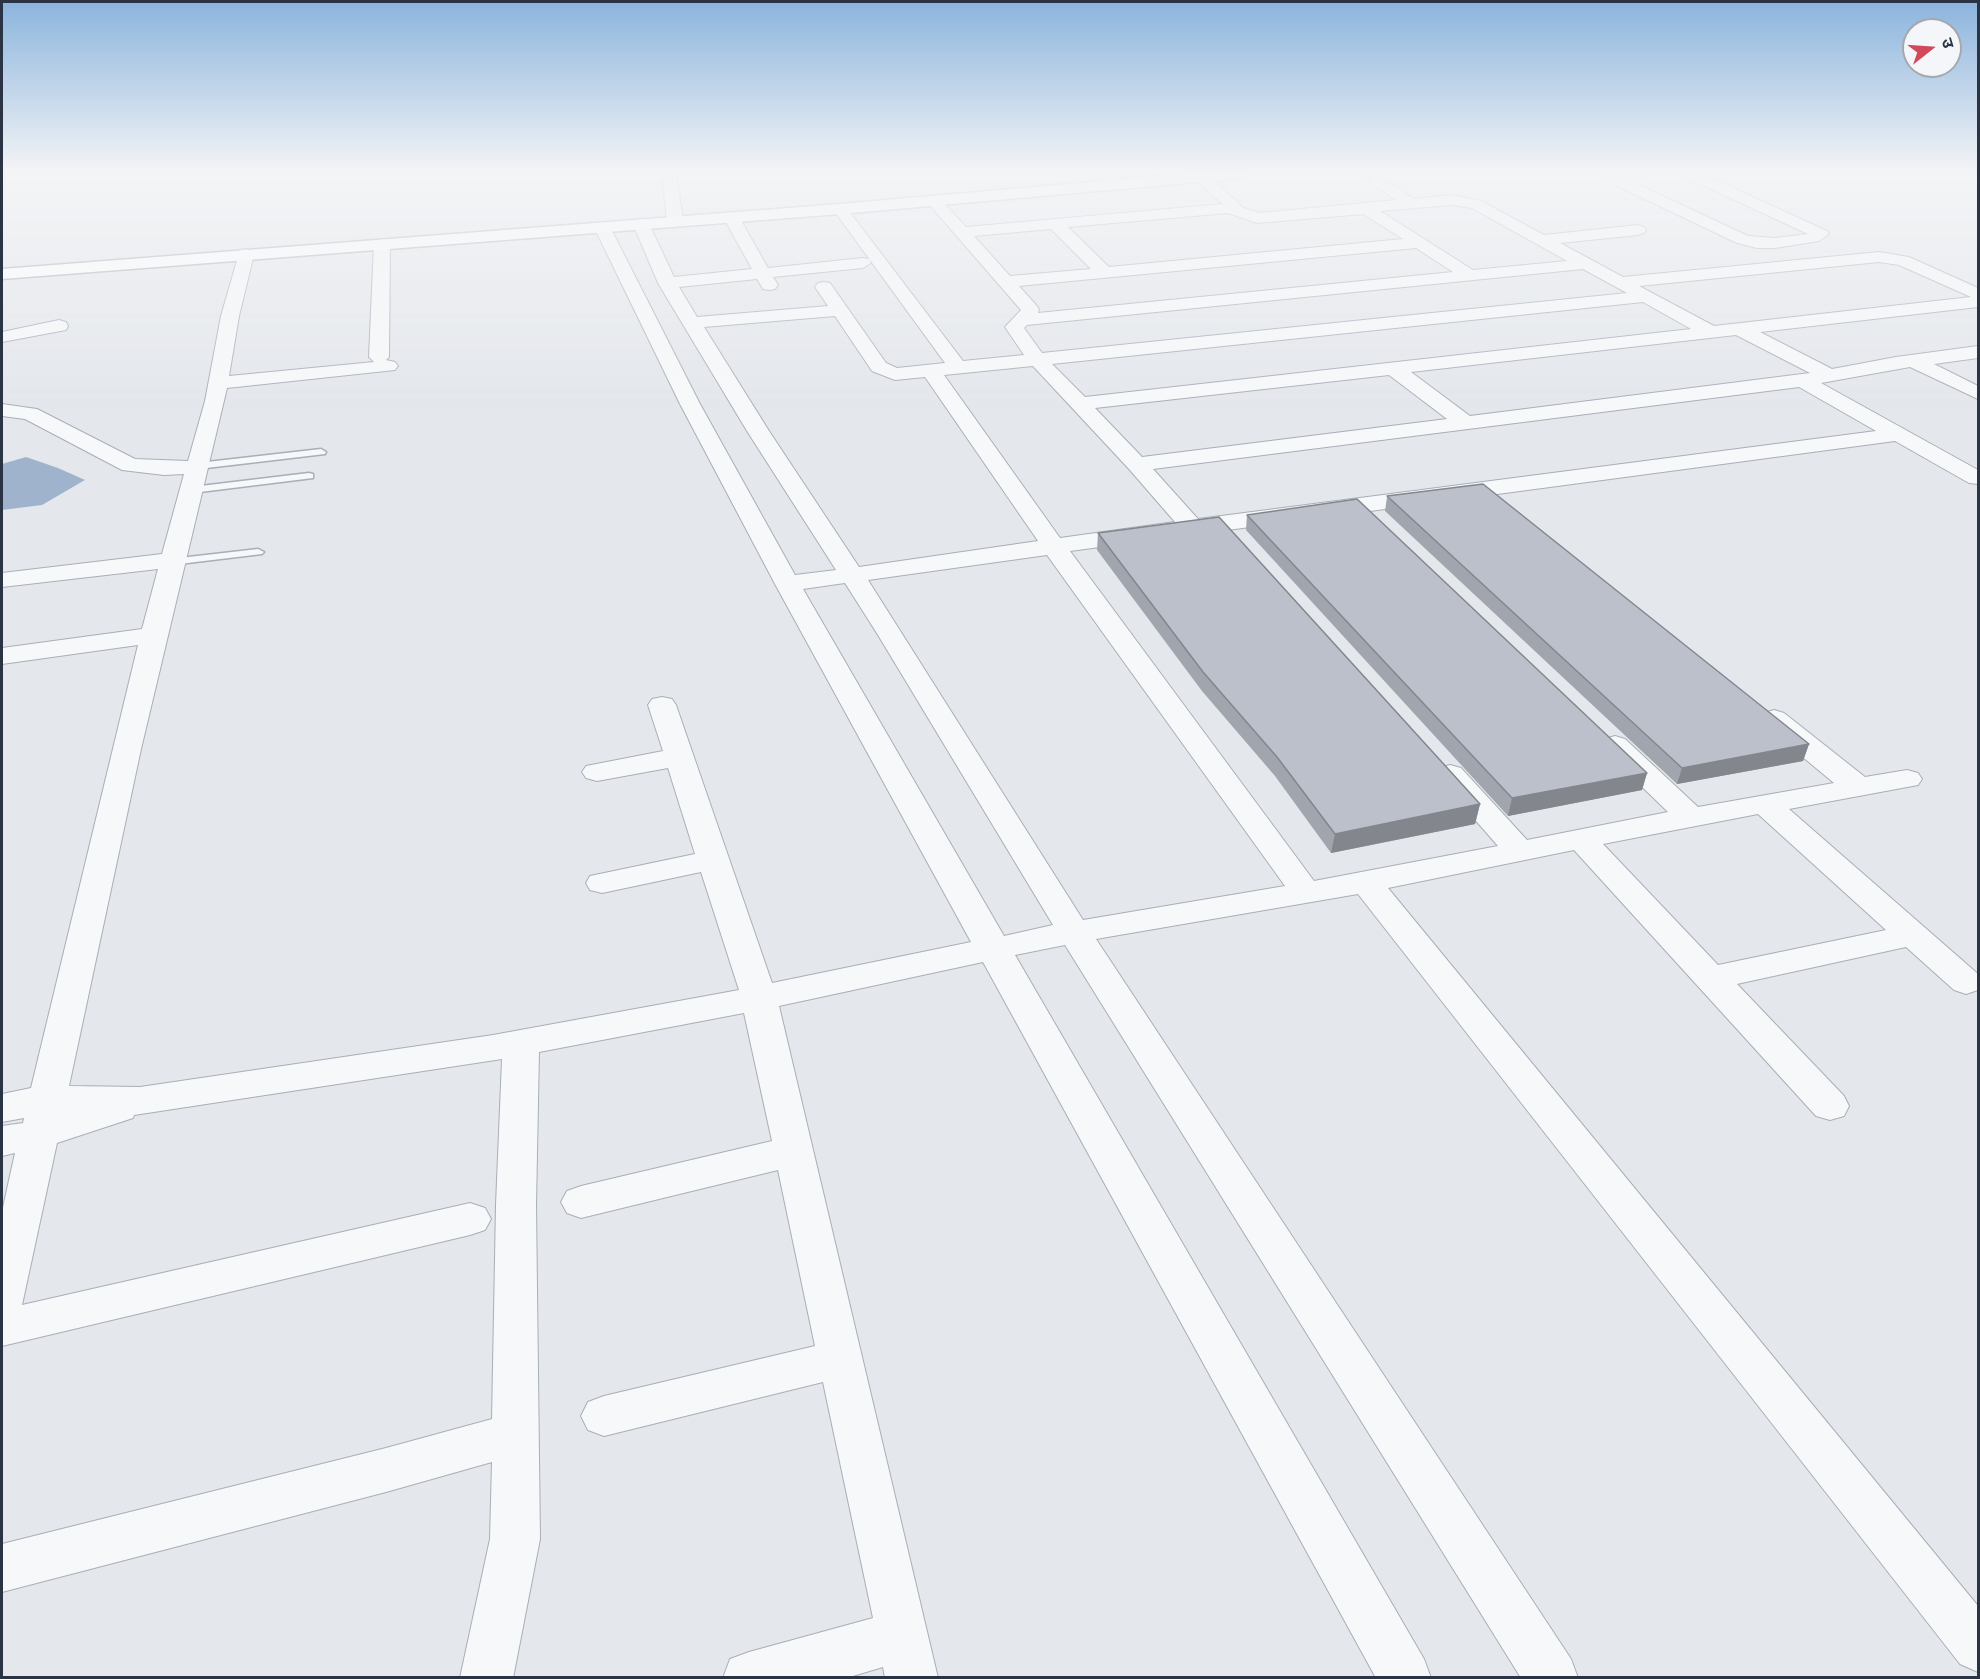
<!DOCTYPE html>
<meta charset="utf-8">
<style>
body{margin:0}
#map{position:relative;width:1980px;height:1679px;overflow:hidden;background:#e4e7ec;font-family:Figtree,"Noto Sans Devanagari",sans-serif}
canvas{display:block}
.frame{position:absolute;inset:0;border:3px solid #2b3445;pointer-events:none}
.north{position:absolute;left:1902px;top:18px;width:60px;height:60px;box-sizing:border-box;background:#f4f6f9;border:2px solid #a4a8b1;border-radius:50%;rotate:73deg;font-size:16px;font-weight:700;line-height:24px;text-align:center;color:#2b3445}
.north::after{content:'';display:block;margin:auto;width:21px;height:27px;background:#d1495b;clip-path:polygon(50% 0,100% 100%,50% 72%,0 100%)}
</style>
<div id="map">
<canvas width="1980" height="1679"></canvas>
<div class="frame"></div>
<div class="north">उ</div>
</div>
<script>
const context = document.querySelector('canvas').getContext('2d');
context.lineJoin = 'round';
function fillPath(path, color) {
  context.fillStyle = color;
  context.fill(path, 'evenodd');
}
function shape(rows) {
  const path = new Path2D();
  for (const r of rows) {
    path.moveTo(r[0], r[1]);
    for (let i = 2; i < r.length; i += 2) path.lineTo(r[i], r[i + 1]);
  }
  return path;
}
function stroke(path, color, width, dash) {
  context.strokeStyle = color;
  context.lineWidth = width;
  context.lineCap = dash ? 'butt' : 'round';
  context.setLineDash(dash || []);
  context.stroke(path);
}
const water = shape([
 [26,457,58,468,85,480,42,505,2,510,2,464]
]);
const lane = shape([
 [321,449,326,452,325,454,198,469,193,466,198,463,321,449],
 [309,473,313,474,313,478,192,493,187,490,192,487,309,473],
 [258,549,264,552,262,554,171,565,165,562,171,559,258,549]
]);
const street = shape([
 [662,173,676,173,683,221,681,224,669,224,667,221,662,173],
 [1090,173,1108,173,1127,184,1120,188,1115,187,1090,173],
 [1199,173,1205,174,1239,203,1241,207,1259,213,1396,200,1357,173,1374,173,1414,199,1452,195,1481,201,1544,235,1638,225,1644,227,1646,230,1644,233,1638,235,1560,243,1623,277,1879,252,1909,257,1978,288,1978,307,1760,332,1832,369,1896,357,1978,346,1978,358,1934,364,1978,386,1978,399,1910,367,1821,383,1978,470,1978,484,1969,483,1895,441,1070,551,1314,881,1498,846,1435,774,1439,768,1450,765,1461,768,1527,840,1668,812,1605,751,1600,745,1605,739,1615,736,1625,739,1698,807,1834,783,1764,725,1760,719,1764,713,1774,710,1784,713,1865,777,1907,770,1918,773,1922,779,1918,785,1789,809,1978,974,1978,990,1966,994,1954,990,1906,947,1737,984,1844,1096,1849,1106,1844,1116,1830,1120,1816,1116,1574,850,1388,888,1978,1606,1978,1672,1960,1664,1358,894,1096,939,1571,1659,1578,1678,1521,1678,1065,945,1015,955,1424,1659,1431,1678,1376,1678,983,962,779,1006,938,1678,885,1678,883,1667,846,1678,723,1678,730,1659,749,1652,873,1618,823,1382,604,1436,588,1430,581,1416,588,1402,604,1396,815,1346,778,1170,581,1218,567,1213,561,1202,567,1191,581,1186,772,1141,744,1013,539,1052,536,1205,540,1539,513,1678,460,1678,490,1539,492,1462,386,1492,2,1592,2,1544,386,1448,492,1419,496,1205,502,1059,134,1115,133,1118,57,1143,22,1305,470,1203,485,1208,491,1219,485,1230,470,1235,2,1346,2,1212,15,1153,2,1156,2,1126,23,1123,24,1118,2,1122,2,1094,31,1088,138,645,2,664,2,648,142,629,158,569,2,587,2,573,162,554,184,474,164,475,122,470,25,419,2,416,2,404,37,409,135,459,188,461,205,401,221,316,240,250,246,249,254,254,239,316,229,376,374,362,369,357,374,244,382,239,390,244,389,357,386,360,395,362,398,366,395,370,227,388,141,749,69,1086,140,1087,493,1035,739,990,701,872,602,893,590,890,586,883,590,876,695,854,668,768,597,781,586,778,582,772,586,766,663,751,648,705,652,699,662,697,672,699,676,705,772,983,971,942,775,584,680,404,594,227,602,222,610,227,700,404,795,575,836,570,747,431,658,283,633,224,635,221,641,219,649,224,674,277,752,269,723,217,731,212,739,217,768,268,863,258,869,259,871,263,863,268,773,277,778,285,775,289,769,290,763,289,757,279,679,287,697,317,828,306,815,287,818,283,824,282,830,283,886,363,897,368,945,363,835,212,832,209,835,206,845,206,963,361,1024,355,1005,327,1021,310,928,203,925,200,928,197,938,197,966,227,1223,204,1195,180,1193,177,1199,173],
 [1452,205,1472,208,1567,261,1473,270,1380,211,1452,205],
 [1228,213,1257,223,1363,214,1403,239,1109,267,1068,227,1228,213],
 [1051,229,1091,269,1010,276,974,236,1051,229],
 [1416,248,1453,272,1038,313,1039,309,1036,305,1019,286,1416,248],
 [1879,262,1899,265,1971,297,1714,326,1639,286,1879,262],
 [1583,269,1627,293,1042,353,1024,328,1027,325,1583,269],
 [1643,302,1691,329,1085,397,1052,364,1643,302],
 [835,316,872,371,895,380,925,377,1038,541,859,567,769,431,704,327,835,316],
 [1736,335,1810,373,1470,416,1411,372,1736,335],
 [1033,366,1129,469,1175,522,1060,538,944,375,1033,366],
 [1389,375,1447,419,1142,457,1095,408,1389,375],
 [1799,387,1876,431,1198,519,1153,469,1799,387],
 [1047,555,1285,886,1083,920,868,580,1047,555],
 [845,583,878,635,1053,925,1004,936,803,589,845,583],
 [1758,814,1886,930,1718,965,1603,844,1758,814],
 [1609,173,1644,173,1642,176,1626,179,1748,236,1775,238,1808,234,1683,176,1681,173,1700,173,1827,231,1829,234,1819,241,1775,248,1757,248,1737,243,1605,180,1603,177,1609,173],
 [59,320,66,322,68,326,66,330,2,342,2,332,59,320]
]);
const secondary = shape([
 [1193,173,1252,173,1244,178,840,214,2,279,2,269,840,204,1193,173]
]);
const wall = shape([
 [1387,497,1809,744,1803,761,1677,784,1385,511],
 [1247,515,1647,773,1642,790,1508,816,1246,530],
 [1098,533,1480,804,1475,824,1331,853,1275,776,1202,691,1097,550]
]);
const shadedWall = shape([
 [1809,744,1803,761,1677,784,1682,768],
 [1647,773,1642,790,1508,816,1512,798],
 [1480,804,1475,824,1331,853,1335,834]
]);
const building = shape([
 [1483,484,1809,744,1682,768,1387,496,1483,484],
 [1357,499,1647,773,1512,798,1247,515,1357,499],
 [1219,517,1480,804,1335,834,1277,757,1203,672,1098,533,1219,517]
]);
fillPath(water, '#9fb4cc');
stroke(lane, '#a9aeb7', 3);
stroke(street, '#a9aeb7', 2);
stroke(secondary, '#a9aeb7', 3);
fillPath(lane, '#f7f8fa');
fillPath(street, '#f7f8fa');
fillPath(secondary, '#fff');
fillPath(wall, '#a1a5ae');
fillPath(shadedWall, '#83868d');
fillPath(building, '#bbc0ca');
stroke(building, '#83868d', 1.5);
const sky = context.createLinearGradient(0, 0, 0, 408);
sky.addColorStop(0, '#8bb4dd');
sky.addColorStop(0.42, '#f3f4f6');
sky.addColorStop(1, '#f3f4f600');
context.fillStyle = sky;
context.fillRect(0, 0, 1980, 408);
</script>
